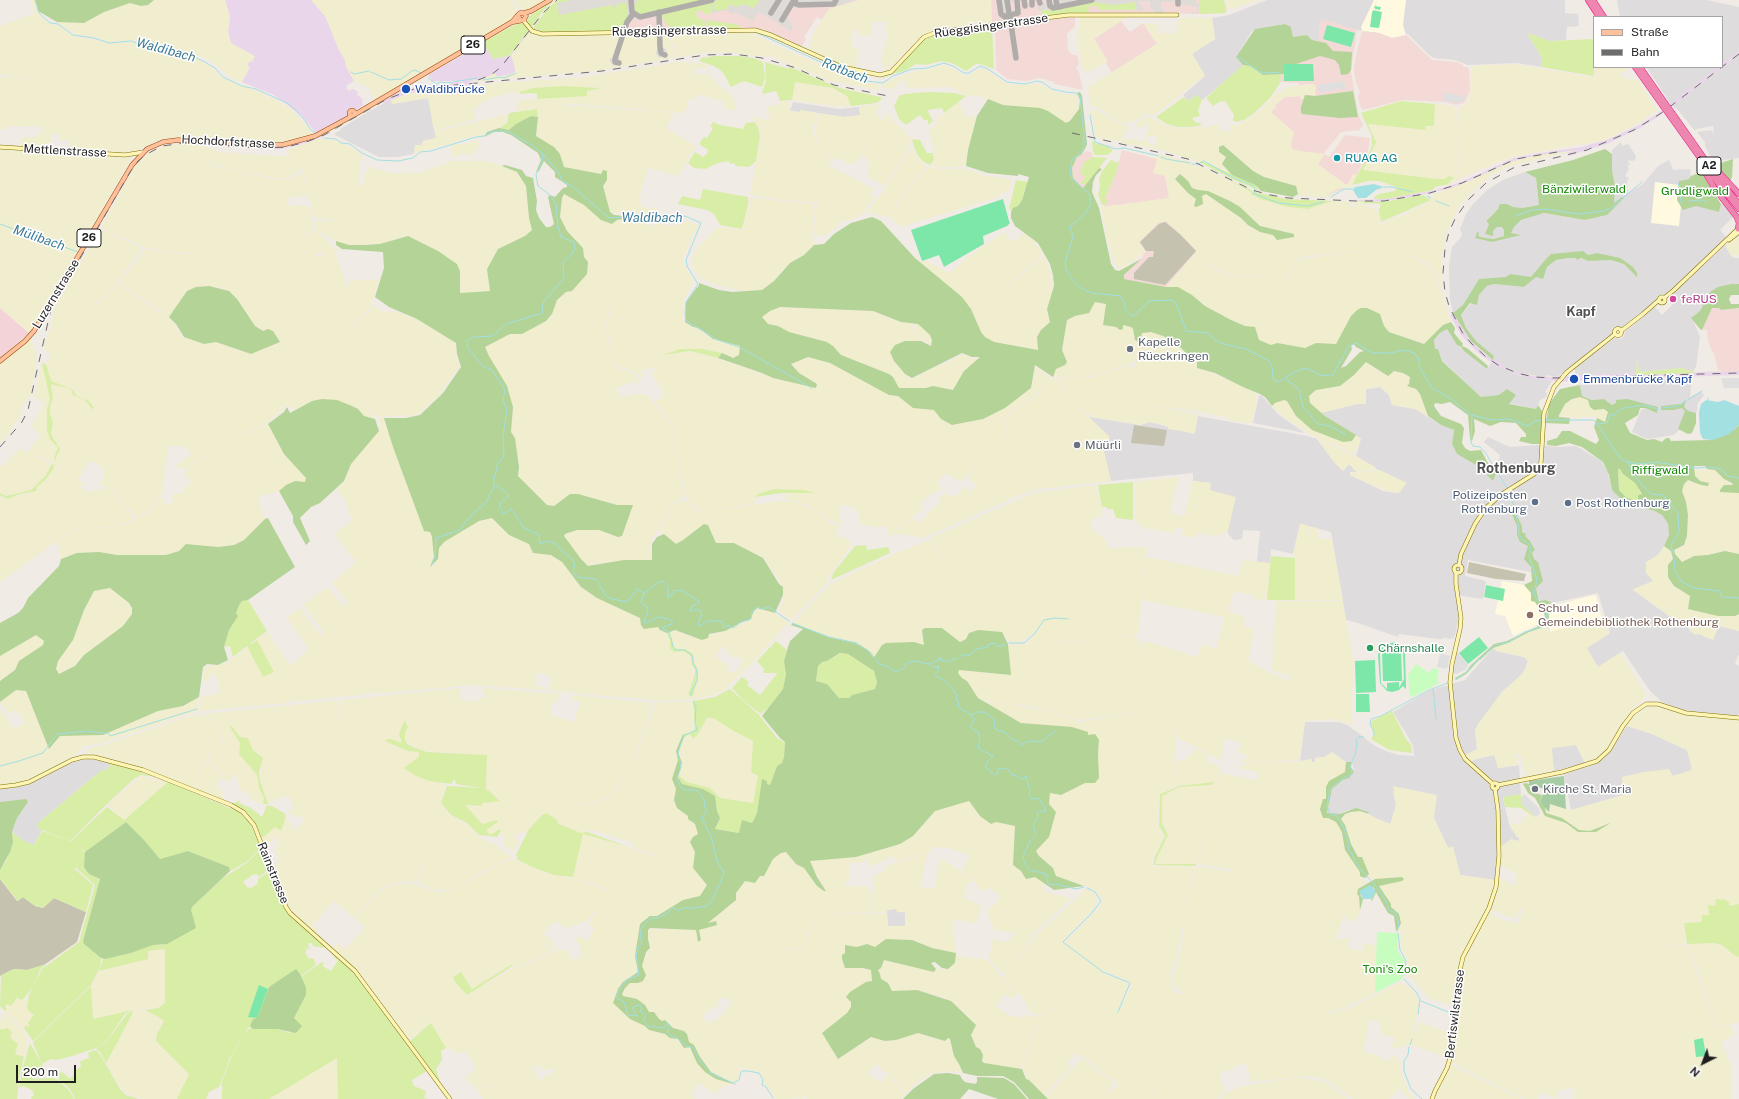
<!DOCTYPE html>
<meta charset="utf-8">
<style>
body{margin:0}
#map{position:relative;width:1739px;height:1099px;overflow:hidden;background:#f1ebe5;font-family:"Public Sans",sans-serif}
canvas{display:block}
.legend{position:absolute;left:1593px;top:16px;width:130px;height:52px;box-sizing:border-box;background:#fff;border:1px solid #a5a5a5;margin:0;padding:5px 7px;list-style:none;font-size:12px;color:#1f1f1f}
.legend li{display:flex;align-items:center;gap:8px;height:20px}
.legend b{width:20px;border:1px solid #a5a5a5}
.north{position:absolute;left:1683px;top:1043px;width:40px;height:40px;-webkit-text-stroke:3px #fff;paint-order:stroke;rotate:222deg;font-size:11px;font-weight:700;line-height:16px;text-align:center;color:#1f1f1f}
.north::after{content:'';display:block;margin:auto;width:14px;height:18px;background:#1f1f1f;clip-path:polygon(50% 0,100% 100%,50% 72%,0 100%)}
.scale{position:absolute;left:16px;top:1065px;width:60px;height:18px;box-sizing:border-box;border:2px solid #1f1f1f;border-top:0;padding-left:5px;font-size:12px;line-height:14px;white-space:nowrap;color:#1f1f1f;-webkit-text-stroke:3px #fff;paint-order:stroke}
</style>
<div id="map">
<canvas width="1739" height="1099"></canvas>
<ul class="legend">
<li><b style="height:5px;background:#ffc19c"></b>Straße</li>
<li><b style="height:5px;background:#6d6d6d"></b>Bahn</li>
</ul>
<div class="north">N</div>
<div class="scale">200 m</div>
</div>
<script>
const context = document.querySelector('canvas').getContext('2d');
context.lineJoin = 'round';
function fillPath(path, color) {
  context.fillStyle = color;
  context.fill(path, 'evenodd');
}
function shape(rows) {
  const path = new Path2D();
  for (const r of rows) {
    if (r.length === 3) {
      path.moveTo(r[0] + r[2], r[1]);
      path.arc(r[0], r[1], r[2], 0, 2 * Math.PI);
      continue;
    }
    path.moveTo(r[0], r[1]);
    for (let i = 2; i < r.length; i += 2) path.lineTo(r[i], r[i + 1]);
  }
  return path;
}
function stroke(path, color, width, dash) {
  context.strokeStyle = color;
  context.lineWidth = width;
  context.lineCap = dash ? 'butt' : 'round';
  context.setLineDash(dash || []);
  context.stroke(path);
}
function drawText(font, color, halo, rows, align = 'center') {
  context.font = font + ' "Public Sans",sans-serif';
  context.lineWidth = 3;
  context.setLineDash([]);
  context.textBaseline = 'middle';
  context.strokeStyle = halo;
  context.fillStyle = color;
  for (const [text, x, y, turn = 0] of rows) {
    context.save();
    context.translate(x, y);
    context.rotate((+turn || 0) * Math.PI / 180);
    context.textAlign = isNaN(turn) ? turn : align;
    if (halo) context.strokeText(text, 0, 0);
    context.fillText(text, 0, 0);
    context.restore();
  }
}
const residential = shape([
 [1267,0,1565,0,1565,13,1578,14,1579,26,1567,27,1566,40,1550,41,1527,33,1542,58,1541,67,1517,63,1468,65,1455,60,1434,58,1429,55,1408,34,1392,38,1341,26,1319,25,1320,41,1312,40,1307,35,1293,37,1291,27,1285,24,1255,29,1252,31,1236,57,1244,66,1202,100,1197,95,1188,101,1183,95,1205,76,1192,54,1215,39,1212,18,1229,15],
 [1617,0,1707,0,1739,7,1739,51,1722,64,1722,17,1620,17],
 [1739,55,1739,158,1722,160,1715,164,1705,146,1705,142,1697,132,1711,130,1714,134,1713,126,1696,129,1695,131,1678,110,1672,106],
 [1646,67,1718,67,1671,104],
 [428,98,436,138,423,141,422,145,415,145,414,154,397,157,379,157,335,135,335,133,341,130,340,129,369,111,391,100,392,104],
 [793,102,839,109,859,107,860,115,844,117,800,110,800,112,790,111],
 [1621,142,1622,146,1628,144,1636,156,1635,160,1632,161,1629,160,1628,162,1630,165,1627,165,1629,169,1625,176,1629,178,1627,182,1628,193,1643,184,1658,166,1669,160,1673,170,1690,169,1691,176,1689,179,1679,181,1677,200,1719,212,1721,204,1724,204,1733,217,1720,230,1727,238,1677,286,1664,296,1660,295,1657,297,1657,299,1652,305,1625,325,1621,328,1616,326,1612,328,1613,334,1557,377,1547,375,1547,377,1542,377,1522,373,1512,370,1493,360,1494,356,1476,341,1466,328,1461,315,1487,286,1494,284,1524,287,1556,260,1568,258,1580,258,1588,261,1611,260,1624,264,1633,273,1633,267,1597,253,1588,255,1552,254,1544,261,1531,277,1479,279,1463,305,1453,313,1450,299,1449,266,1452,247,1461,237,1462,234,1460,229,1466,214,1473,204,1487,190,1503,180,1525,172,1536,178,1539,205,1522,208,1513,207,1507,204,1493,213,1486,221,1489,224,1485,234,1493,236,1493,231,1497,227,1503,227,1504,230,1504,236,1494,239,1485,238,1478,236,1477,232,1475,238,1492,242,1519,235,1511,233,1513,227,1521,220,1544,213,1585,220,1607,215,1622,197,1613,204,1615,186,1612,172,1612,150],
 [1725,245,1731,256,1735,258,1739,258,1739,284,1731,284,1715,289,1706,299,1700,311,1692,318,1700,337,1696,367,1694,370,1688,371,1683,368,1639,372,1637,357,1636,375,1576,375,1574,368,1615,338,1620,339,1624,336,1625,332,1655,307,1662,315,1672,305,1669,301,1669,297],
 [1447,329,1457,345,1487,369,1491,363,1521,376,1552,381,1545,392,1547,393,1546,397,1540,400,1536,409,1508,403,1499,395,1481,397,1442,360,1438,350,1435,349,1434,340,1440,333],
 [1692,379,1690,397,1701,391,1704,395,1698,403,1697,411,1674,435,1647,439,1632,432,1641,410,1645,408,1657,413,1647,404,1637,402,1612,405,1604,399,1593,400,1582,396,1580,385,1592,383],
 [1380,387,1389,395,1392,405,1415,409,1441,425,1454,430,1452,444,1457,454,1478,466,1493,481,1500,455,1484,442,1488,437,1510,447,1538,445,1559,447,1576,446,1601,461,1607,471,1612,490,1628,504,1655,511,1663,516,1668,524,1669,535,1664,546,1658,555,1646,563,1653,581,1633,590,1669,616,1682,620,1692,633,1699,634,1709,639,1719,626,1739,631,1739,654,1735,664,1739,666,1739,713,1737,716,1681,710,1662,702,1650,691,1623,651,1598,667,1586,648,1610,633,1598,593,1552,603,1546,600,1540,601,1536,588,1532,553,1535,550,1522,532,1522,526,1512,505,1509,508,1517,526,1517,535,1528,546,1531,572,1468,560,1465,576,1486,581,1483,599,1456,595,1459,618,1454,638,1449,639,1444,637,1443,639,1438,639,1399,634,1398,637,1358,623,1346,620,1331,532,1300,524,1293,554,1271,549,1270,563,1257,562,1260,531,1243,530,1242,539,1234,540,1229,535,1210,490,1210,483,1193,481,1193,473,1111,481,1103,447,1092,420,1089,417,1140,425,1150,422,1194,434,1198,416,1307,436,1317,439,1334,462,1343,471,1349,464,1357,472,1350,472,1350,475,1383,491,1398,493,1406,483,1388,476,1356,456,1361,439,1321,413,1357,404,1366,404,1366,389],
 [1261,395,1279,415,1305,433,1253,423,1259,396],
 [1493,648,1496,651,1524,657,1528,661,1523,673,1502,692,1475,730,1477,750,1476,759,1495,755,1498,768,1519,765,1521,794,1503,798,1510,827,1519,838,1519,841,1513,840,1500,854,1501,865,1497,866,1495,880,1460,875,1453,847,1448,848,1434,818,1393,792,1396,805,1391,824,1378,820,1369,814,1368,812,1348,810,1340,814,1327,814,1332,789,1343,780,1349,778,1354,772,1352,762,1346,762,1332,753,1324,757,1315,758,1315,762,1312,762,1311,759,1300,761,1305,722,1339,722,1349,726,1375,746,1386,751,1398,755,1414,756,1413,745,1393,712,1428,691,1465,680],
 [1627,726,1652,734,1687,750,1693,770,1673,776,1622,777,1623,795,1571,810,1564,774,1594,765,1603,759,1609,753],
 [1576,745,1585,763,1554,771,1551,748],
 [89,759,107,762,111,763,110,766,108,769,101,771,87,782,37,824,38,828,42,830,34,845,24,841,12,832,17,818,28,802,0,802,0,789,26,784,74,762],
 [896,909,897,911,905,912,905,926,888,926,887,910]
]);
const commercial = shape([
 [0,308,29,333,0,358]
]);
const industrial = shape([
 [225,0,311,0,325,16,339,50,345,60,346,66,354,81,346,86,348,91,353,89,358,92,357,95,362,98,363,105,339,122,316,133,302,116,274,95,242,82,250,67,247,65,250,61,231,43,228,32,230,17],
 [529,30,530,31,512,55,516,70,512,75,496,76,495,73,485,78,470,82,470,85,426,90,401,96,384,104,382,101,403,90,465,81,432,81,428,75,483,43,493,59,509,56],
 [1739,51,1739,55,1659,116,1640,128,1609,143,1568,156,1567,153,1572,151,1520,159,1455,187,1412,197,1376,202,1358,201,1357,200,1386,199,1436,190,1461,182,1514,158,1540,153,1581,147,1607,140,1641,124,1657,114,1718,67,1722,67,1722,64],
 [329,131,331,133,309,142,280,149,266,149,213,145,213,144,261,147,281,146,309,140],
 [1453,313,1471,341,1488,356,1512,370,1532,376,1547,377,1576,375,1739,371,1739,375,1583,380,1571,383,1570,381,1563,382,1528,378,1496,366,1477,352,1461,335,1450,315]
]);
const education = shape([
 [1374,0,1406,0,1403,25,1406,35,1392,38,1379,33,1362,31,1361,27],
 [1655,182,1679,185,1677,200,1681,206,1679,226,1651,223],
 [1502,581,1525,585,1531,593,1532,599,1542,608,1544,617,1542,623,1513,636,1505,616,1495,614,1498,600,1484,597,1486,585,1501,588],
 [1594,595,1596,596,1602,619,1550,632,1549,607]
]);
const military = shape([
 [559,0,860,0,829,9,822,20,817,17,804,37,806,40,800,48,763,30,751,28,543,32,533,28,549,7],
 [991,0,1224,0,1227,10,1225,13,1209,14,1076,13,1039,17,992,23],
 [1073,17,1075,17,1075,26,1067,34,1068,50,1071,54,1078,56,1079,64,1076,68,1079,72,1083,90,1054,84,1054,82,1040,78,1026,81,1007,79,996,70,995,26],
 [1326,20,1357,30,1351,71,1358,114,1363,124,1360,130,1341,132,1324,153,1329,157,1345,135,1370,138,1368,152,1350,188,1347,187,1322,198,1319,196,1309,196,1271,112,1276,107,1275,105,1285,97,1301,96,1314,84,1299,85,1299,83,1279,82,1281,74,1312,40,1320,41,1319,25,1321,21],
 [1121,21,1130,32,1143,23,1157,44,1112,73,1106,63,1107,60,1094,39],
 [1362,31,1379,33,1392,38,1406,35,1432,60,1457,62,1463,65,1463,67,1467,67,1469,69,1470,90,1466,100,1464,103,1456,105,1444,102,1403,100,1363,110,1360,106,1358,97,1360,92,1356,83,1354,71,1355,60],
 [1122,150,1157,159,1165,176,1169,198,1105,207,1104,204,1106,204,1106,196,1115,176],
 [1085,151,1091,152,1093,157,1107,158,1083,188,1068,195,1073,178,1072,169,1077,157,1081,155],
 [1166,221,1183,236,1197,251,1166,287,1124,279,1124,276,1143,256,1143,254,1146,252,1139,242,1158,223],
 [1712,308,1719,308,1721,310,1739,308,1739,371,1720,372,1720,370,1718,370,1714,353,1712,352,1708,341,1707,330,1702,330]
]);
const airport = shape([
 [572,0,852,0,852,1,837,6,792,8,786,17,791,23,790,24,793,27,791,31,759,12,753,21,735,12,733,14,726,10,712,13,711,2,662,14,661,29,667,50,664,57,659,58,655,52,658,29,657,17,653,15,631,20,627,24,617,55,620,58,618,65,613,66,609,60,623,30,628,11,618,4,616,8,613,9,613,5,558,15,556,3],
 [997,0,1024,0,1004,4,1006,11,1022,8,1021,14,1014,17,1014,20,1009,21,1007,18,1002,18,1000,15],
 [1061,0,1196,0,1196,3,1199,3,1199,12,1191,14,1191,12,1197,12,1197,7,1191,7,1191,5,1176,4,1176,2,1161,2,1161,9,1163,9,1164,14,1156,13,1150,7,1150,1,1138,2,1143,7,1143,11,1136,10,1135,2,1113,5,1092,3,1050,10,1047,9,1038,11,1037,5]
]);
const construction = shape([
 [1165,222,1182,236,1196,251,1165,285,1134,279,1134,273,1149,257,1153,257,1154,251,1146,251,1140,242,1159,224],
 [1134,425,1167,430,1164,446,1131,443],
 [1469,562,1526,574,1524,581,1496,579,1467,573],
 [0,879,17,901,23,897,35,906,43,908,54,898,86,912,77,942,44,965,27,970,14,969,0,976]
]);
const farmland = shape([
 [30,0,35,0,38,13,47,23,59,26,76,37,93,39,108,44,133,42,155,51,181,54,198,59,213,68,222,78,257,91,289,107,313,134,290,141,269,144,171,138,159,140,136,151,116,153,71,150,69,140,60,141,58,133,51,134,51,142,33,148,19,147,21,138,37,136,45,127,10,126,3,130,0,130,0,77,14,77,59,83,0,74,0,26,35,13],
 [154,0,225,0,230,17,228,32,231,43,255,56,252,62,249,61,247,65,250,67,242,82,229,77,229,76,211,61,192,53,161,46,158,49,135,40,108,42,95,37,77,35,57,22,84,23,104,12,130,3,141,6,148,5],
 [311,0,512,0,517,13,516,17,493,32,374,100,369,88,354,81,346,66,345,60,339,50,325,16],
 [514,0,548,0,529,11,524,11,519,9],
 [860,0,991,0,992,23,930,33,918,41,916,41,890,68,885,71,881,61,887,37,886,22,882,21,871,22,872,33,869,36,859,35,855,29,851,31,851,45,859,51,856,69,843,66,808,50,814,32,829,9],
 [1226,0,1258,0,1229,10],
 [1078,17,1127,17,1094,39,1107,60,1106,63,1099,67,1097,66,1088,72,1083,69,1078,49,1077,32,1080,26,1080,21],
 [1178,18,1212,18,1215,39,1192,54,1205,75,1155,115,1146,114,1131,123,1123,123,1098,108,1090,106,1088,87,1157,44,1143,23,1158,24,1157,33,1177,33],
 [530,31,539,35,622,34,615,55,609,60,613,66,618,65,620,58,617,55,624,34,658,33,659,47,655,53,659,58,664,57,667,50,661,46,661,33,669,33,672,49,678,57,603,70,469,82,485,78,495,73,496,76,504,76,516,72,511,55],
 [749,31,779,47,846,76,879,85,879,88,878,90,830,81,779,60,777,58,765,55,764,57,726,52,702,53,679,57,674,50,672,41,671,33],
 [679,62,699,63,710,66,710,68,697,68,692,74,708,74,727,93,730,91,736,107,735,110,723,109,724,101,712,99,701,95,698,95,693,101,688,99,687,107,684,113,643,110,641,108,637,109,572,104,517,111,517,102,522,100,587,95,587,91,601,88,561,86,533,88,519,92,510,92,502,96,500,95,491,97,491,100,486,100,485,102,480,103,480,106,473,108,476,119,434,131,428,98,392,104,391,100,411,93,429,90,510,82,577,78],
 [1514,64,1580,75,1616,79,1594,76,1595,67,1627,67,1628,70,1620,73,1621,76,1627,79,1638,80,1657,110,1637,124,1605,140,1512,157,1478,170,1452,183,1452,185,1444,187,1451,182,1458,171,1460,152,1459,108,1466,104,1470,97,1471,68,1474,66],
 [942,65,950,67,964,75,969,76,980,68,984,69,1007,84,1022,85,1040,84,1056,92,1078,96,1079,109,1070,121,1066,123,1048,111,1003,105,979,96,967,96,950,87,907,88,905,80,897,82,896,89,883,88,882,85,893,79,916,71,930,69],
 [794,82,833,88,847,96,851,106,842,107,792,100],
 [1313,84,1316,86,1315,96,1305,95,1303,99,1300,99,1301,96,1285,97,1275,105,1276,107,1271,112,1294,132,1291,145,1293,150,1325,154,1318,164,1345,184,1348,184,1353,174,1356,175,1350,188,1340,188,1327,195,1337,198,1296,195,1298,194,1296,186,1264,177,1253,171,1223,145,1219,148,1219,152,1226,157,1223,164,1232,175,1206,161,1199,162,1162,150,1121,143,1123,139,1127,141,1131,138,1139,142,1147,138,1148,139,1147,143,1153,146,1155,145,1158,142,1156,140,1156,135,1145,137,1149,128,1147,125,1143,123,1141,128,1136,126,1136,124,1147,116,1166,125,1180,129,1202,126,1204,128,1219,123,1218,129,1230,132,1232,125,1236,126,1250,118,1259,111,1275,95,1289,87],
 [786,101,790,103,789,112,790,111,800,112,800,110,816,113,815,123,813,123,813,136,815,137,817,142,829,159,830,163,825,165,822,168,816,203,764,198,750,194,761,137,759,126,749,113,752,113,753,118,757,117,765,120,771,119,766,108],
 [959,102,966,117,977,116,966,164,963,166,954,167,933,167,935,155,929,131,937,123,936,120],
 [879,104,876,114,882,120,889,113,892,120,907,133,911,142,905,154,884,186,867,176,870,163,867,161,866,156,861,158,876,128,859,159,854,164,846,164,846,161,842,159,830,159,818,142,816,136,817,113,844,117,857,116,860,115,859,107],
 [1435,104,1454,106,1457,109,1459,129,1458,166,1454,177,1449,176,1444,179,1437,179,1363,170,1374,147,1375,137,1368,124,1426,130,1425,126,1434,126],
 [560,106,578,106,674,113,666,128,696,146,678,176,648,168,638,203,642,204,642,207,658,209,654,217,610,212,603,186,607,180,601,174,564,167,560,154,536,136,538,122,537,109],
 [1093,110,1098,111,1122,124,1129,126,1120,142,1095,137,1093,120,1089,113],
 [507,114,505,124,486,132,483,136,478,135,414,154,415,145,422,145,423,141,436,138,435,132],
 [318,139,333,140,349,146,362,155,359,169,360,186,362,187,368,167,392,173,420,173,452,161,481,161,494,163,517,171,526,186,529,218,532,230,525,236,498,249,488,280,491,291,460,293,460,271,451,259,408,236,380,244,349,245,336,241,318,231,314,223,316,220,342,222,313,217,307,181,300,167,299,161,299,172,290,177,279,179,229,169,204,159,219,167,277,180,288,179,302,174,306,181,309,200,308,201,307,196,287,198,288,206,303,205,309,207,313,228,292,247,315,229,335,249,338,248,340,250,325,255,324,253,316,254,316,257,335,252,347,287,350,285,349,280,379,280,369,309,353,324,348,336,346,345,349,334,355,323,369,312,371,306,377,307,383,313,389,311,399,313,416,319,454,341,455,351,459,367,439,395,417,415,377,417,346,382,374,415,373,419,364,416,358,409,352,406,312,401,295,410,286,405,282,411,265,424,226,442,185,470,180,467,177,468,175,466,191,455,186,447,169,445,165,466,163,492,161,496,149,509,137,518,112,489,100,484,104,474,102,467,90,460,78,479,45,459,27,453,41,435,31,426,44,404,34,396,42,363,48,382,50,399,47,414,47,430,50,439,58,448,54,458,60,449,51,434,53,422,50,414,50,406,53,399,50,386,52,383,68,388,51,381,46,364,48,364,50,352,43,350,52,322,54,309,100,230,103,230,142,248,114,287,105,297,95,303,96,304,108,295,117,285,120,285,165,316,174,324,182,338,184,337,204,344,216,342,243,352,263,331,255,326,221,288,209,286,196,287,187,291,169,317,175,324,158,309,119,283,145,249,180,254,207,252,181,253,147,248,101,228,133,170,142,159,154,150,168,145,181,144,201,145,219,152,273,156,290,156,287,151],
 [478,140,479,145,475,152,472,153,472,155,468,156,464,153,454,158,451,155,453,154,450,145,465,144],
 [912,147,917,158,927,167,913,181,898,201,892,218,866,212,881,194],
 [0,149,124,156,131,159,52,298,49,299,44,310,29,333,0,308],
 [1578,150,1509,166,1490,176,1476,188,1460,205,1446,233,1441,260,1441,286,1448,311,1437,279,1432,268,1426,263,1396,249,1424,264,1431,269,1435,277,1451,322,1443,325,1426,344,1389,332,1384,326,1383,319,1357,310,1351,316,1336,344,1316,343,1305,348,1299,348,1277,343,1271,345,1265,343,1259,340,1255,327,1245,326,1231,320,1205,306,1192,295,1178,287,1166,287,1197,251,1167,221,1158,223,1139,242,1146,252,1124,267,1119,268,1116,267,1107,237,1101,207,1169,198,1165,176,1153,173,1157,159,1144,155,1158,157,1160,154,1197,164,1192,165,1205,168,1251,192,1252,195,1260,199,1288,207,1308,209,1332,201,1349,202,1352,208,1355,207,1353,201,1356,201,1378,211,1379,214,1379,221,1382,224,1401,215,1407,215,1408,212,1430,202,1434,194,1470,181,1508,163,1533,156],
 [1178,181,1188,181,1192,188,1198,190,1208,191,1230,201,1240,207,1260,226,1294,234,1273,235,1260,232,1248,225,1241,218,1206,194,1197,199,1188,193],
 [1366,250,1299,259,1294,264,1288,276,1290,280,1286,277,1230,276,1221,272,1194,258,1231,275,1283,277,1288,275,1294,262,1301,257],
 [830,164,830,167,851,176,873,189,871,195,876,198,867,205,865,211,860,216,854,219,843,221,827,235,819,236,815,234,814,231,818,193,823,168,826,165],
 [929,167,940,169,967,169,986,176,1010,179,1012,182,1009,190,998,195,999,197,900,227,892,219,899,202,915,180],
 [564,194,584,205,601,220,624,219,636,221,647,220,649,225,612,303,607,315,606,325,608,344,614,365,618,368,634,373,639,379,637,385,634,381,615,389,622,398,633,394,643,394,648,396,670,423,676,451,684,496,673,503,651,541,649,547,652,560,601,563,588,566,581,559,564,536,565,534,577,530,599,530,618,537,622,536,632,505,617,505,578,494,570,494,554,506,547,505,518,476,519,467,515,438,511,432,513,407,485,347,510,334,522,334,552,314,557,300,566,292,572,291,584,257,583,248,567,231,560,216,562,198],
 [750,198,813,204,815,210,812,232,814,245,804,255,796,258,783,269,774,281,762,290,741,292,739,290,713,284,701,278,693,268,691,260,695,251,717,227,743,230],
 [686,220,698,225,683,259,683,264,694,281,684,299,682,316,685,322,693,327,699,328,713,339,740,346,739,355,733,358,722,353,702,349,680,349,669,354,690,351,718,358,773,378,817,384,799,373,791,363,808,357,830,363,889,395,898,396,912,408,934,410,941,419,952,425,983,419,1005,408,1024,394,1034,380,1035,367,1045,373,1047,375,1046,379,1038,393,1005,416,1004,423,1006,430,1004,438,960,482,956,480,954,477,950,478,948,474,944,475,937,481,941,489,937,492,935,491,920,503,923,509,889,535,887,528,880,525,879,527,859,525,860,514,851,506,841,505,839,517,841,518,840,525,842,526,840,527,836,525,837,522,832,521,809,506,796,501,785,500,785,494,799,492,813,493,795,490,773,489,758,494,755,497,757,498,755,503,708,512,699,511,689,503,685,493,671,422,654,401,660,399,663,392,651,372,654,372,655,369,652,367,648,370,642,369,641,371,643,375,640,378,638,373,615,365,610,350,607,323,612,304,649,226,650,228,659,223,669,226,680,224],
 [1004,232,1012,242,1024,233,1034,241,1043,254,996,296,1044,256,1050,271,1053,287,1047,309,1050,322,1037,337,1038,350,994,342,985,337,981,332,977,321,986,310,977,320,962,297,921,263,922,261,925,261,950,273,972,254],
 [1739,235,1739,254,1731,256,1725,245],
 [1095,302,1106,304,1103,325,1116,327,1123,325,1131,327,1133,329,1133,335,1138,342,1140,341,1139,360,1097,375,1075,378,1053,377,1056,369,1065,365,1065,356,1062,350,1067,320,1075,316,1083,315],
 [780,307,873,311,893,320,910,323,916,336,921,341,905,341,894,361,907,377,911,379,918,377,929,369,949,362,962,354,973,359,980,358,964,371,953,390,933,386,926,388,899,388,893,377,889,374,841,355,833,346,827,342,789,332,778,326,768,324,762,317,769,311],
 [912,323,919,324,930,335,932,340,932,345,918,338],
 [1143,332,1151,332,1163,336,1176,343,1188,355,1195,359,1197,361,1197,368,1161,356,1154,356,1140,360,1140,344],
 [30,338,34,347,37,361,30,397,28,397,21,409,20,418,15,423,8,435,0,443,0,364],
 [1159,356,1210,372,1256,393,1257,400,1252,423,1230,421,1228,418,1198,411,1154,406,1198,414,1195,433,1168,429,1168,426,1150,422,1140,425,1093,417,1082,410,1071,398,1064,386,1056,379,1093,377,1131,365,1136,370,1135,363],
 [1366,362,1378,371,1403,373,1410,378,1409,384,1420,394,1428,416,1415,409,1392,405,1389,395,1380,387,1366,389,1366,404,1357,404,1321,413,1310,403,1310,394,1316,390,1332,388,1347,382],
 [1048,377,1053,378,1063,387,1078,407,1109,436,1110,443,1103,447,1111,481,1038,489,1022,494,921,539,917,536,906,535,905,534,895,534,890,537,891,534,913,518,917,523,925,518,925,515,940,503,938,499,947,492,950,496,955,496,960,492,964,486,971,492,976,487,968,476,990,451,1005,438,1007,432,1005,420,1006,417,1038,394],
 [1580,397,1588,400,1590,407,1599,410,1604,409,1608,412,1605,422,1592,416,1573,418,1559,415,1565,404,1572,399],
 [1284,400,1288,402,1296,416,1316,432,1330,437,1352,441,1356,435,1361,439,1356,451,1354,453,1311,435,1281,415,1272,406,1274,403],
 [379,418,384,418,393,447,432,537,434,557,430,568,438,559,439,548,444,542,479,521,493,518,509,535,529,544,533,553,551,555,562,562,573,578,581,587,597,598,629,612,653,628,658,626,660,630,667,633,670,640,669,648,674,652,683,650,691,655,695,674,688,692,693,696,698,675,694,663,693,655,681,648,677,649,674,647,670,632,674,630,692,637,717,634,750,620,754,611,757,608,775,613,789,622,746,670,739,667,742,660,736,656,731,657,724,646,721,648,716,656,723,662,730,664,726,670,736,674,738,668,744,671,723,691,709,696,693,699,665,701,574,693,573,690,571,692,551,691,549,688,549,684,551,684,551,677,542,673,536,674,535,686,547,688,545,690,472,685,373,694,371,690,369,694,290,702,289,698,287,703,200,711,201,696,220,694,218,677,214,678,213,674,209,674,209,680,203,682,204,672,206,666,224,664,248,647,263,677,274,672,257,640,268,632,290,666,309,649,287,618,300,608,321,636,324,632,303,605,327,587,343,606,349,603,332,583,356,562,335,534,352,520,346,502,337,488,344,482,351,464,380,430],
 [268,424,284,454,306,477,306,481,305,482,286,485,279,491,260,496,259,502,265,519,244,540,234,545,218,547,188,544,179,551,166,555,117,555,99,552,77,553,61,559,59,547,56,543,62,538,72,532,79,530,110,527,127,524,147,513,162,497,165,505,170,504,173,500,172,496,180,492,182,494,184,493,183,489,191,483,184,472,226,442],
 [1317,439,1356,456,1375,467,1374,469,1357,472,1349,464,1343,471,1334,462],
 [19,449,52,464,52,467,46,475,31,490,6,496,0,493,0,465,2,467],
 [54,465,84,483,81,488,88,493,96,489,103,491,106,486,109,488,124,504,134,519,121,525,71,531,0,582,0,495,4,498,9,498,36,491,37,487,47,478],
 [1380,470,1407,483,1399,493,1387,491,1350,475,1351,473],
 [1694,470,1715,470,1733,486,1720,492,1739,493,1739,554,1725,551,1708,555,1694,556,1682,562,1675,554,1674,550,1685,546,1688,536,1688,516,1686,502,1682,491,1684,484,1687,480,1694,483,1708,483,1700,481,1695,476],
 [1178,477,1170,513,1184,517,1193,481,1211,483,1210,490,1236,497,1228,531,1216,536,1197,533,1196,538,1182,535,1183,529,1175,527,1173,533,1144,528,1137,523,1135,517,1136,482],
 [1095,485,1102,509,1102,517,1092,518,1091,527,1108,543,1107,548,1147,547,1138,633,1135,635,1096,641,1026,643,1039,630,1042,624,1034,633,1019,643,1010,641,1001,632,966,639,960,642,955,638,923,633,922,637,925,645,914,642,882,645,875,656,872,657,837,639,817,633,793,623,820,594,831,584,894,554,930,539,947,566,932,539,932,537,1034,493],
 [684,499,692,508,700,513,778,501,796,502,814,510,827,520,827,523,829,522,838,527,836,535,844,540,846,536,852,545,828,577,827,583,793,618,790,619,780,612,779,609,783,601,784,592,782,585,763,557,716,543,708,525,704,524,683,540,676,544,659,530,673,505],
 [1300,524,1307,525,1308,536,1310,536,1309,526,1317,528,1318,539,1332,539,1343,600,1295,600,1295,558,1293,554],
 [1664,546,1671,551,1674,586,1690,596,1735,616,1739,614,1739,631,1719,626,1713,640,1699,634,1695,635,1682,620,1669,616,1633,589,1653,581,1646,573,1646,562,1658,555],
 [1147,557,1238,576,1243,560,1270,563,1266,600,1255,599,1250,594,1234,592,1228,611,1245,617,1243,626,1254,629,1249,661,1268,672,1289,681,1291,677,1272,670,1276,601,1341,601,1343,603,1353,659,1352,725,1334,719,1305,721,1299,760,1244,763,1242,761,1247,758,1246,755,1239,752,1236,754,1235,753,1242,746,1237,741,1224,739,1221,760,1178,738,1176,726,1175,725,1176,739,1174,764,1175,784,1172,788,1163,791,1159,796,1158,826,1164,837,1154,855,1150,866,1194,867,1195,868,1186,903,1185,918,1187,902,1197,866,1235,872,1230,869,1197,864,1212,806,1215,784,1222,772,1232,776,1256,780,1258,778,1258,772,1242,769,1240,766,1241,765,1251,763,1295,762,1312,759,1312,762,1315,762,1315,758,1324,757,1332,752,1346,762,1346,772,1338,776,1326,787,1326,800,1323,799,1328,818,1336,822,1342,832,1345,850,1351,857,1360,872,1360,876,1366,884,1358,889,1357,894,1359,896,1360,910,1355,922,1345,917,1341,907,1342,913,1345,918,1343,918,1335,940,1350,937,1347,947,1362,952,1364,944,1376,945,1375,993,1344,1008,1320,1014,1337,1012,1352,1007,1396,984,1402,983,1409,987,1416,995,1418,1000,1419,1006,1413,1032,1415,1032,1419,1022,1447,1032,1446,1037,1453,1040,1449,1059,1430,1051,1411,1045,1394,1048,1391,1047,1395,1038,1381,1034,1380,1022,1369,1020,1363,1052,1380,1056,1381,1060,1391,1060,1392,1054,1401,1062,1400,1068,1408,1091,1414,1099,1409,1099,1399,1088,1390,1099,1353,1099,1331,1083,1321,1078,1307,1076,1251,1082,1246,1062,1219,1074,1225,1090,1217,1099,1154,1099,1163,1048,1153,1099,1048,1099,1046,1097,1082,1059,1085,1059,1097,1071,1115,1083,1105,1092,1105,1094,1118,1086,1118,1082,1101,1072,1089,1060,1077,1054,1075,1054,1067,1062,1067,1064,1071,1068,1044,1095,1028,1080,1024,1071,1024,1063,1037,1028,1035,1015,1041,1016,1047,1013,1055,1007,1060,1001,1053,1008,1042,1015,1032,1013,1028,1009,1025,1001,1020,994,1003,977,1038,933,1077,898,1084,889,1089,890,1095,895,1097,900,1096,905,1092,911,1062,942,1104,973,1129,984,1118,1010,1119,1012,1132,985,1126,980,1099,968,1065,943,1099,908,1102,900,1100,896,1092,888,1056,876,1053,868,1039,856,1036,851,1049,837,1056,812,1049,804,1050,793,1061,795,1085,783,1095,783,1099,740,1088,735,1088,732,1077,729,1079,722,1155,710,1080,720,1047,710,1009,702,1022,707,1048,711,1078,721,1077,729,1021,723,982,701,990,703,1009,702,992,702,979,699,967,681,962,678,958,673,959,670,1010,675,1008,644,1014,645,1037,643,1086,642,1135,636,1142,648,1176,684,1145,650,1140,642,1150,642,1197,657,1202,644,1216,649,1225,617,1142,600],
 [1184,919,1182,944,1173,979,1174,984,1181,992,1186,992,1182,994,1175,992,1170,1017,1174,993,1170,974,1176,959],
 [110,588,129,603,132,614,123,626,84,655,75,666,59,674,56,669,58,661,73,640,84,610,94,591],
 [1602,619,1609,634,1587,648,1598,667,1620,653,1646,695,1628,715,1605,752,1593,761,1585,763,1576,745,1552,748,1554,771,1539,773,1525,778,1525,771,1520,755,1515,753,1519,765,1498,768,1494,755,1476,759,1471,762,1465,755,1477,749,1475,730,1478,724,1502,692,1523,673,1527,666,1528,661,1524,657,1496,651,1493,648,1508,643,1529,632,1547,626,1549,632],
 [36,635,44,641,43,645,19,661,15,670,0,681,0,656],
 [461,688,459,700,463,699,471,702,473,700,478,702,481,698,487,698,482,692,483,688,559,694,557,703,553,702,550,710,551,713,553,716,574,722,580,703,579,701,574,700,574,702,572,701,573,695,652,703,631,768,616,789,609,796,596,802,566,804,567,804,597,803,609,797,618,789,632,767,655,703,693,701,695,729,683,735,676,751,678,760,672,779,676,789,674,800,677,808,688,816,688,819,695,824,699,834,693,868,707,885,700,896,683,900,657,916,638,938,635,956,638,972,630,977,618,989,613,1003,630,1019,645,1026,649,1030,678,1039,684,1048,690,1047,694,1056,716,1079,732,1083,718,1089,718,1095,698,1083,691,1096,697,1099,483,1099,477,1090,498,1084,520,1071,529,1069,536,1070,538,1071,535,1072,539,1080,554,1072,552,1068,545,1070,538,1066,520,1071,499,1083,477,1089,465,1078,476,1069,466,1052,456,1053,453,1050,446,1048,431,1023,462,998,511,969,530,962,532,964,534,961,560,949,569,951,570,957,575,961,583,953,580,950,579,943,576,942,576,939,581,936,584,939,589,940,594,928,588,924,603,901,587,921,565,928,556,922,549,926,544,934,557,947,555,950,543,942,519,915,544,944,553,951,534,960,511,968,514,965,507,967,472,989,463,974,459,972,453,976,458,985,467,995,409,1040,362,976,333,948,337,943,346,949,365,927,355,918,379,892,388,886,411,883,438,892,450,890,461,886,495,866,512,859,545,873,577,879,607,891,605,888,573,877,583,834,629,847,658,858,658,856,633,847,631,842,589,829,587,832,581,833,569,828,558,824,544,813,528,829,525,833,519,832,518,835,513,835,519,841,514,852,502,844,505,837,500,833,501,831,490,835,486,832,486,830,498,822,497,820,482,824,465,805,481,806,481,803,500,800,486,789,487,755,424,751,406,742,405,736,408,729,403,723,399,734,402,743,394,739,386,742,409,751,419,752,419,757,405,768,421,778,444,784,446,787,440,803,449,815,467,825,480,838,496,845,512,857,485,870,460,886,447,890,433,889,419,883,424,864,422,863,418,881,400,882,383,887,375,894,354,918,334,901,313,925,318,930,315,934,292,914,287,907,272,866,280,862,275,849,279,846,277,840,286,818,291,824,291,828,293,831,301,825,305,818,289,814,293,806,288,796,281,798,280,797,268,804,260,781,262,757,253,750,249,740,246,737,240,737,231,725,230,727,240,743,239,754,257,775,259,788,264,798,263,804,249,799,250,796,239,789,240,786,237,780,237,775,234,775,233,778,227,777,207,760,215,748,223,741,224,738,221,730,217,725,204,714,339,700,337,726,342,700],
 [16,690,26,691,49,749,60,736,103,735,158,711,183,706,199,697,198,710,196,712,103,743,83,746,77,754,36,777,19,783,0,785,0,709,14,729,23,724,24,721,20,715,15,710,9,714,0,702],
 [1652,706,1679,712,1739,719,1739,904,1729,906,1716,904,1715,906,1712,906,1709,915,1702,922,1684,923,1685,940,1684,944,1642,948,1684,945,1688,948,1717,1028,1730,1025,1734,1035,1722,1042,1731,1066,1732,1080,1731,1099,1574,1099,1573,1088,1557,1091,1558,1099,1541,1092,1538,1099,1525,1099,1453,1063,1451,1061,1456,1044,1463,962,1466,954,1489,913,1502,920,1519,923,1523,908,1521,908,1515,919,1490,910,1499,880,1502,879,1514,886,1516,882,1517,874,1501,865,1500,847,1511,839,1519,841,1519,838,1516,836,1509,823,1520,824,1528,813,1536,819,1543,812,1545,816,1566,823,1578,832,1596,832,1609,823,1590,831,1579,830,1562,818,1546,813,1545,807,1549,812,1550,804,1571,810,1623,795,1622,777,1643,772,1669,769,1673,776,1692,770,1687,750,1652,734,1625,725,1637,713],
 [202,714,216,725,221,732,223,738,207,757,197,777,194,789,128,764,87,754,87,750,90,748,104,745,185,718],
 [707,718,715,719,732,730,753,741,751,772,758,776,753,803,720,798,717,794,687,782,679,776,680,771,678,752,684,737,690,734,695,738],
 [1197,749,1209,755,1206,761,1219,767,1219,771,1221,772,1215,782,1175,787,1175,760,1183,761],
 [206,761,223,775,231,778,229,782,220,778,217,785,217,787,221,789,225,802,195,789,197,779],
 [141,776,168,782,123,820,107,805],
 [1215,783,1213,801,1196,864,1156,864,1155,861,1167,838,1167,831,1162,823,1162,796,1179,787],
 [1393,786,1437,795,1434,818,1448,848,1453,846,1460,875,1495,880,1489,903,1461,958,1457,973,1454,1006,1428,998,1413,979,1405,975,1408,960,1402,950,1399,933,1425,932,1399,932,1401,923,1396,911,1391,907,1382,889,1379,886,1398,876,1374,880,1368,876,1369,874,1362,857,1358,857,1341,819,1345,814,1360,811,1390,824,1396,805],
 [969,801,980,816,996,822,1015,826,1013,864,1021,871,1026,879,1035,876,1044,884,1043,891,1071,898,1033,934,1025,934,1033,935,1021,953,1006,972,1003,973,997,968,989,958,993,939,1008,942,1014,934,1023,934,994,930,986,908,990,909,993,905,996,904,1001,896,989,888,982,892,971,877,962,870,970,856,949,848,933,847,929,853,897,861,894,857,889,857,887,858,887,860,870,866,866,856,866,854,900,844,913,836,935,811],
 [275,827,281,831,278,836,272,841,263,845,260,838,265,836],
 [786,852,796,864,804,868,810,877,826,891,809,861,856,857,865,855,866,860,865,862,852,863,850,865,849,881,845,881,845,886,867,886,868,891,872,890,871,912,817,915,812,920,808,934,805,936,807,938,805,944,802,946,794,949,783,949,788,950,794,950,804,946,807,941,813,920,819,915,887,913,888,926,905,926,905,912,914,913,897,912,896,909,887,910,887,912,874,912,873,911,874,876,886,870,885,866,927,854,921,888,934,888,940,858,970,877,973,881,965,885,965,898,982,906,976,924,953,919,956,953,932,948,912,940,886,939,875,947,867,944,857,947,846,945,852,967,871,970,872,981,866,982,851,1002,851,1007,847,1013,822,1033,839,1059,871,1037,885,1041,896,1040,918,1033,934,1039,947,1038,950,1039,954,1056,959,1064,963,1073,944,1071,931,1074,918,1082,906,1093,889,1073,884,1072,877,1064,867,1072,881,1083,888,1074,905,1094,901,1099,807,1099,808,1098,805,1096,801,1099,798,1099,798,1094,795,1099,791,1097,790,1099,776,1099,765,1084,760,1072,747,1069,742,1071,743,1065,740,1067,738,1065,741,1072,739,1073,738,1080,734,1082,711,1072,700,1057,694,1045,689,1042,687,1033,673,1028,668,1022,659,1019,654,1012,649,1012,645,1005,638,1000,623,996,622,994,625,988,630,983,638,983,644,971,642,967,643,961,650,948,648,939,648,930,650,928,662,930,673,928,696,930,698,942,701,940,699,930,716,925,707,923,733,903,737,896,736,893,745,881,750,881,760,876,764,876,773,859,781,853],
 [721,997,724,999,727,997,732,1002,729,1007,725,1009,726,1034,725,1015,723,1013,717,1020,713,1020,709,1024,703,1016,714,1007,719,1006,717,1002],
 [1706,942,1722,945,1734,955,1739,957,1739,1022,1720,1027,1717,1026,1696,964,1687,944],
 [165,949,165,1003,158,1008,138,1009,93,1019,91,986,99,971,125,965,148,951],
 [956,956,988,960,1002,978,1018,993,1014,997,1011,997,1010,998,1004,994,996,1007,1012,1017,1014,1015,1022,1018,1024,1015,1034,1017,1036,1021,1036,1028,1023,1063,1022,1069,984,1063,971,1035,975,1025,967,1015,944,997,917,990,892,991,888,983,881,979,878,970,881,968,884,960,934,972,936,969,948,969,955,963],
 [17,998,21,1000,24,999,28,1002,27,1007,34,1015,30,1025,24,1027,28,1033,5,1011,7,1009,6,1004,11,1005],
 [134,1010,145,1010,157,1016,164,1021,159,1028,156,1041,189,1074,177,1099,142,1099,130,1095,122,1090,106,1063],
 [4,1012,27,1035,28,1040,24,1057,15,1054,18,1044,11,1039,10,1035,5,1030,0,1028,0,1022],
 [337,1057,338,1099,269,1099,274,1095],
 [1452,1065,1522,1099,1434,1099,1436,1091,1450,1066],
 [1294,1078,1301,1078,1301,1099,1220,1099,1224,1094,1242,1086],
 [1302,1078,1324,1082,1349,1099,1302,1099]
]);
const grass = shape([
 [555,0,544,10,531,28,527,23,529,16],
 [559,0,572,0,557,3,559,15,613,5,613,9,615,8,618,4,626,2,628,14,623,30,621,31,543,32,533,28,549,7],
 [639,0,705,0,641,15,637,14,634,9,635,3],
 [719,0,760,0,753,8,744,4,736,7,730,4,727,9,714,11,712,2],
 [1199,0,1224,0,1226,11,1225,13,1200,14],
 [711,2,712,12,711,13,707,15,700,10,696,13,697,17,706,22,707,29,671,30,661,15],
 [1093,2,1113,5,1136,2,1136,10,1100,10,1096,6,1089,6,1088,14,1041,16,1042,10,1050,10],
 [706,20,735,24,740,26,741,28,710,29],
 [518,23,524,24,529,30,509,56,493,59,483,42],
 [992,27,994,69,980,64,976,64,966,71,952,63,941,61,926,65,916,64,905,71,892,74,881,80,890,74,919,44,930,36],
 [1527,33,1550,41,1594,39,1594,76,1541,67,1542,58],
 [716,56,739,56,754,58,763,62,765,78,762,87,744,81,731,87,724,74,719,69,711,65,699,61,702,58],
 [765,62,789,69,790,67,839,88,881,97,881,100,876,103,851,106,847,96,833,88,795,82,792,100,780,101,777,92,775,91,763,94,762,93,766,81],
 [1243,65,1250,66,1263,75,1281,74,1280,83,1270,98,1253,114,1244,120,1235,122,1233,120,1234,115,1225,101,1219,102,1213,106,1206,98],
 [561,86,601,88,587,91,587,96,554,98,537,99,537,94,531,93,520,94,519,92,533,88],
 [929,92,954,93,966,96,944,113,942,108,927,110,933,121,928,125,928,120,924,120,920,115,906,125,899,119,894,106,899,96,905,94],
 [1197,95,1202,100,1198,110,1200,116,1192,118,1196,123,1198,122,1202,125,1191,127,1177,127,1167,124,1156,117,1184,97,1188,101],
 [1401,101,1435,104,1434,126,1425,126,1426,130,1368,124,1376,142,1363,170,1437,179,1444,179,1449,176,1454,177,1448,184,1435,187,1433,190,1386,199,1375,199,1374,197,1379,194,1395,191,1397,187,1379,181,1368,181,1352,185,1371,149,1372,145,1371,134,1361,113],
 [537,109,538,117,531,116,516,124,509,130,499,128,507,123,509,113],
 [713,122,720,125,743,129,746,123,755,122,758,127,760,136,756,161,749,167,736,166,734,163,730,164,729,161,718,163,705,169,694,168,688,163,695,152,703,157,707,154,708,150,699,144,704,137,707,138,713,128,710,126],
 [912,139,920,140,927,153,933,153,934,160,930,165,924,162,918,156,914,147],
 [1092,140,1095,143,1107,146,1113,150,1108,155,1095,155,1093,152],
 [1093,157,1107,158,1086,184,1083,184,1081,183,1085,178,1080,172,1084,162],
 [1111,160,1119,163,1115,176,1106,196,1107,204,1102,205,1098,195,1100,187,1099,179,1102,171],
 [1202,161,1253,184,1258,187,1261,191,1236,181,1199,162],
 [1223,177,1253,191,1255,194,1255,192,1286,199,1332,201,1308,209,1288,207,1260,199,1254,195,1252,196,1251,192],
 [1016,180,1028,182,1028,186,1024,191,1022,200,1018,206,1011,210,1009,208,1010,205],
 [703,189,748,197,748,204,742,229,720,225,714,214,707,210,678,204,682,196,700,200],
 [1423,195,1431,200,1381,222,1379,210,1381,204,1367,203,1367,204,1358,201,1383,202],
 [680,349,702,349,722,353,718,358,690,351,663,355],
 [1637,356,1639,372,1683,368,1688,371,1694,370,1693,373,1636,375],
 [42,363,46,364,51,381,72,389,77,396,89,401,94,408,92,409,85,400,73,395,71,389,51,384,53,399,50,406,50,414,53,422,51,434,60,449,55,460,54,458,58,448,50,439,47,430,47,409,50,399],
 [52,464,54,465,53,469,47,478,37,487,36,491,20,494,8,499,0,495,0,493,6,496,31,490,46,475],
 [1620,468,1623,474,1635,483,1642,495,1638,501,1627,498,1619,490,1618,469],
 [1133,482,1133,520,1116,518,1113,509,1107,509,1107,507,1102,507,1098,485],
 [773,489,805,490,814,493,782,493,755,497,758,494],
 [866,545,867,550,888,547,890,553,831,580,833,573,855,546],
 [1271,556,1295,558,1295,600,1267,600],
 [248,600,267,631,251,643,252,644,257,640,274,672,263,677,247,646,233,657,230,646,224,647,229,630,238,616,236,613,239,605,242,601],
 [670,632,674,647,677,649,685,649,693,654,694,663,698,670,698,675,693,696,688,695,695,674,695,669,692,665,691,656,683,651,674,652,670,649,670,640,667,633],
 [776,641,787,650,784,661,786,674,783,689,771,705,761,714,744,701,732,688,742,677,749,682,747,685,760,695,775,676,776,676,777,673,763,673,764,669,757,661],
 [841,653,848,654,874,671,877,682,875,689,853,695,849,698,839,698,827,684,816,681,818,666,822,662,827,661],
 [730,689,759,715,777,738,785,743,784,757,782,763,777,766,770,785,767,784,762,780,757,813,752,823,740,833,715,829,720,818,717,811,715,796,691,786,682,784,678,777,679,776,687,782,710,788,720,798,753,803,758,776,751,772,753,741,732,730,715,719,710,718,707,718,698,734,693,739,690,734,684,737,683,734,691,732,695,729,693,701,715,697],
 [1392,711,1406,739,1411,745,1412,753,1389,750,1371,739,1374,734,1371,725,1372,721],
 [405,721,408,727,405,733,405,739,407,744,413,747,427,752,487,755,486,789,483,788,489,791,500,801,482,803,482,806,465,805,482,824,497,820,498,822,486,830,490,835,500,829,501,831,497,837,479,835,467,823,451,815,441,803,447,786,482,788,456,784,455,780,453,780,452,784,429,781,416,776,404,768,419,757,419,752,408,751,385,741,387,739,391,739,402,743,399,734,403,723],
 [231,725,240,737,248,738,253,750,263,758,259,772,260,781,268,804,263,804,264,798,259,788,257,775,239,754,240,743,230,727],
 [111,763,156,777,142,775,135,778,112,799,70,841,37,828,37,824,87,782,101,771,108,769],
 [168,782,239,812,250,823,261,848,248,861,230,871,229,867,188,851,160,859,145,841,126,822,85,852,78,844,71,841,107,807,124,820],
 [1215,782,1211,785,1179,787,1162,796,1162,823,1168,835,1155,862,1156,864,1196,864,1196,866,1193,866,1153,865,1155,856,1165,836,1159,826,1160,794,1179,786],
 [1521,794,1521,801,1536,818,1521,808,1505,807,1503,797],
 [240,800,239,803,251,808,262,817,267,805,272,806,284,813,286,817,281,831,275,827,265,836,260,838,255,825,233,804],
 [546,813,557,820,558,824,569,828,581,833,587,832,629,847,583,834,573,877,554,875,534,868,516,859,518,857,516,855,529,829,542,815],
 [42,831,78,844,86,855,85,857,89,874,100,879,83,941,84,944,101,958,100,967,91,985,33,1041,24,1028,26,1025,28,1027,30,1025,28,1023,34,1015,28,1010,27,1007,29,995,42,969,79,942,95,885,77,869,77,867,53,889,74,870,76,870,93,885,86,912,54,898,43,908,37,906,38,905,35,906,23,897,18,901,0,879,0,870,6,861,13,842,12,832,24,841,34,845],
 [261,849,269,870,259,877,257,874,255,875,254,874,243,882,248,888,250,887,251,888,258,883,258,879,270,871,288,913,324,946,323,948,313,946,312,943,309,943,308,946,310,948,308,951,309,949,305,948,307,951,305,952,308,958,314,959,316,965,301,976,300,974,269,987,257,1018,253,1019,250,1026,238,1043,229,1060,219,1087,209,1092,206,1099,177,1099,189,1074,156,1041,157,1034,164,1021,157,1016,145,1010,158,1008,165,1003,165,949,148,951,148,959,99,971,103,959,131,953,153,945,162,945,192,907,223,878,248,862],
 [1716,899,1726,900,1726,901,1729,902,1729,906,1739,904,1739,957,1734,955,1722,945,1713,943,1687,944,1684,923,1702,922,1702,915,1709,915,1708,905,1715,906],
 [335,955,361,980,427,1071,412,1080,414,1086,426,1091,424,1098,428,1099,338,1099,337,1058,269,1099,222,1099,222,1090,223,1088,221,1085,224,1075,233,1053,242,1037,251,1027,253,1029,277,1029,290,1033,297,1022,294,1018,306,995,306,987,301,977,322,962,324,963,322,966,331,971,338,960,334,958],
 [46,964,40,970,33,987,25,997,22,1000,17,998,11,1006,7,1004,5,1006,7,1009,5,1011,0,1006,1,975,14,969,27,970],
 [511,965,514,965,467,995,455,982,453,977,461,972,472,989],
 [91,986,93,1019,132,1010,125,1014,107,1040,99,1047,72,1056,56,1060,51,1059,42,1064,33,1043,33,1042],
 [134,1010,117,1043,106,1063,100,1052,96,1049,106,1042,127,1014],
 [431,1023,446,1048,441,1051,442,1060,436,1069,441,1084,409,1042],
 [0,1028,2,1030,7,1028,12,1032,10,1038,18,1044,15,1054,24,1057,19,1078,17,1099,0,1099],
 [30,1043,43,1066,33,1071,31,1077,34,1079,48,1078,50,1074,68,1089,74,1099,31,1099,34,1094,32,1090,23,1086,19,1088,22,1070],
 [94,1050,97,1051,101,1056,120,1089,126,1095,139,1099,75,1099,69,1088,58,1079,61,1071,69,1078,71,1078,74,1074,73,1071,79,1068,81,1066,80,1061,89,1058,88,1053]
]);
const forest = shape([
 [35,0,154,0,148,5,141,6,130,3,104,12,84,23,57,22,38,11],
 [1285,24,1291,27,1293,37,1307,35,1312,40,1326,43,1333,51,1352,52,1351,70,1348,74,1341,75,1339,65,1335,60,1320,56,1296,64,1284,64,1284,74,1263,75,1250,66,1243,65,1236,57,1255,29],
 [1353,91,1358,117,1340,118,1302,114,1301,112,1301,107,1305,95,1315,96],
 [1080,92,1082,96,1087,144,1085,149,1081,155,1077,157,1072,168,1073,178,1083,188,1099,168,1102,169,1096,175,1093,182,1092,192,1099,208,1111,264,1115,270,1119,271,1141,259,1124,275,1124,279,1166,287,1178,287,1192,295,1205,306,1231,320,1245,326,1255,327,1259,340,1271,345,1277,343,1305,348,1316,343,1336,344,1351,316,1357,310,1361,308,1367,308,1380,314,1384,326,1389,332,1424,344,1443,325,1451,322,1455,328,1454,333,1463,344,1462,346,1467,348,1488,366,1487,369,1464,351,1461,347,1457,345,1447,329,1440,333,1434,340,1435,349,1438,349,1442,361,1481,397,1499,395,1507,389,1516,395,1509,404,1536,409,1538,405,1542,411,1540,444,1532,444,1519,441,1521,437,1526,437,1526,434,1516,423,1501,422,1490,426,1474,419,1475,431,1472,441,1470,439,1468,415,1450,402,1442,404,1435,403,1434,406,1441,416,1461,424,1464,428,1462,443,1465,448,1470,451,1481,450,1490,467,1496,473,1493,481,1478,466,1457,454,1452,444,1454,430,1441,425,1428,416,1420,394,1416,389,1407,386,1409,384,1410,377,1403,373,1394,371,1388,376,1366,362,1354,375,1340,386,1316,390,1309,396,1310,403,1325,416,1356,435,1352,441,1343,442,1312,430,1296,416,1287,401,1284,400,1275,403,1272,406,1265,397,1260,394,1243,387,1215,373,1197,368,1197,361,1195,359,1188,355,1176,343,1163,336,1151,332,1142,333,1140,341,1138,342,1135,340,1133,329,1131,327,1123,325,1123,329,1120,330,1116,327,1103,325,1106,304,1095,302,1089,313,1075,316,1067,320,1062,350,1067,362,1065,365,1056,369,1053,377,1035,365,1031,388,1005,408,983,419,952,425,941,419,934,410,913,408,898,396,889,395,830,363,808,357,791,364,799,373,817,384,816,388,773,378,762,373,730,362,718,358,722,353,733,358,739,355,740,346,713,339,699,328,693,327,685,322,686,302,699,285,699,283,719,290,732,292,762,290,774,281,790,263,804,255,814,245,824,244,834,234,851,223,872,217,881,221,915,258,962,297,971,309,981,332,985,337,994,342,1038,350,1037,337,1041,330,1050,322,1047,309,1054,286,1053,275,1050,264,1038,243,1015,226,1011,218,1011,212,1013,208,1018,206,1022,200,1029,177,1018,174,1018,176,988,173,966,166,968,150,977,116,988,99,1003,105,1040,108,1048,111,1066,123,1070,121,1079,109,1080,100,1077,93],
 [780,307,873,311,901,322,918,324,930,335,932,340,931,346,921,341,905,341,895,345,890,352,894,361,905,374,912,378,962,353,972,357,980,357,964,371,953,390,933,386,926,388,899,388,893,377,889,374,841,355,833,346,827,342,789,332,778,326,768,324,762,317,770,311],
 [1354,344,1356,347,1364,351,1360,352,1346,366,1341,368,1352,349,1351,346],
 [531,116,538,117,536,136,554,147,560,154,564,167,601,174,603,170,607,171,607,180,603,186,610,212,614,215,645,218,647,220,636,221,624,219,617,220,612,224,601,220,584,205,564,194,562,198,560,217,567,231,583,248,584,257,588,262,587,274,572,291,566,292,557,300,552,314,546,321,522,334,510,334,485,347,489,356,507,386,513,407,511,432,515,438,519,467,518,476,547,505,554,506,570,494,578,494,617,505,633,505,622,536,618,537,599,530,577,530,565,534,564,536,581,559,588,566,624,560,652,560,652,544,657,537,664,534,676,544,683,540,704,524,708,525,716,543,734,543,763,558,779,584,783,587,783,595,775,613,757,608,754,611,750,620,742,622,725,631,709,634,708,638,702,640,675,630,667,633,660,630,658,627,644,629,641,625,640,618,597,598,581,587,562,562,551,555,533,553,529,544,509,535,492,518,479,521,444,542,439,548,438,559,430,567,434,557,432,537,430,532,424,531,393,447,384,418,406,418,420,415,443,393,461,367,457,354,456,343,417,319,389,307,375,297,384,268,383,252,342,249,336,245,336,241,349,245,365,245,380,244,408,236,438,251,457,264,460,271,460,293,490,291,487,269,498,249,525,236,532,230,529,218,526,186,517,172,502,166,505,165,522,170,526,176,533,178,537,201,536,210,539,218,546,227,550,227,554,224,548,197,550,195,555,197,563,188,567,187,567,185,555,177,555,172,544,161,539,171,536,172,541,160,538,153,511,135,503,132,494,132,484,137,487,132,499,128,509,130,516,124],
 [1223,145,1253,171,1264,177,1296,186,1298,194,1293,197,1261,191,1258,187,1253,184,1232,175,1222,164,1226,157,1219,152,1219,147],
 [1605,149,1612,154,1612,171,1615,186,1614,203,1622,197,1624,198,1607,215,1585,220,1544,213,1521,220,1514,227,1511,233,1521,235,1492,242,1475,238,1477,232,1479,233,1478,236,1485,238,1494,239,1504,236,1504,230,1502,227,1497,227,1493,231,1493,236,1485,234,1489,224,1486,221,1498,209,1500,204,1507,204,1513,207,1522,208,1539,205,1536,178,1525,172,1573,160],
 [1733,159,1732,177,1730,181,1715,165],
 [1701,172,1721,204,1719,212,1696,206,1683,210,1677,200,1679,181,1689,179,1691,176],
 [1180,174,1188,181,1192,188,1198,190,1208,191,1230,201,1240,207,1260,226,1294,234,1294,237,1277,240,1273,235,1260,232,1248,225,1241,218,1206,194,1202,196,1203,204,1196,207,1194,206,1196,199,1188,193,1175,179],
 [1583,251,1588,255,1597,253,1620,258,1633,267,1637,273,1637,277,1624,264,1611,260,1588,261,1581,258,1577,260,1576,258,1568,258,1556,260,1547,267,1543,279,1536,277,1524,287,1494,284,1487,286,1479,295,1477,305,1470,303,1461,315,1466,328,1476,341,1494,356,1493,360,1471,341,1453,313,1463,305,1479,279,1506,277,1510,274,1531,277,1544,261,1551,254],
 [1731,284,1739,284,1739,295,1731,295,1729,299,1731,304,1739,304,1739,308,1721,310,1719,308,1712,308,1702,330,1700,329,1691,318,1700,311,1710,292,1718,287],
 [209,286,229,291,237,299,255,326,263,331,268,329,273,331,280,342,251,354,216,342,204,344,184,337,176,324,169,317,187,291,196,287],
 [1580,385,1582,396,1592,400,1604,399,1612,405,1616,403,1616,400,1627,399,1658,407,1657,413,1645,408,1640,408,1638,415,1625,423,1630,433,1647,440,1654,439,1662,442,1666,438,1669,438,1671,441,1712,440,1735,429,1739,425,1739,493,1720,492,1720,490,1724,485,1733,485,1732,483,1724,479,1715,470,1707,469,1705,466,1694,466,1695,476,1700,481,1709,483,1708,486,1701,485,1688,480,1684,484,1682,491,1686,502,1688,515,1687,536,1684,545,1674,550,1675,554,1682,562,1694,556,1708,555,1725,551,1739,554,1739,614,1735,616,1718,616,1688,609,1690,596,1674,586,1668,577,1668,565,1673,559,1671,551,1664,546,1669,535,1668,524,1663,516,1655,511,1628,504,1621,499,1612,490,1609,475,1603,462,1582,447,1569,443,1556,446,1547,445,1547,441,1557,438,1562,431,1570,431,1596,444,1599,440,1594,427,1597,418,1605,422,1608,412,1604,409,1594,410,1590,407,1588,400,1580,397,1572,399,1565,404,1559,415,1559,417,1570,418,1569,424,1546,423,1549,404,1560,389],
 [1618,469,1620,469,1623,474,1635,483,1642,494,1638,495,1638,501,1627,498,1619,490],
 [322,399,337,400,352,406,358,409,364,416,375,419,379,431,351,464,344,481,320,503,311,507,300,518,310,541,306,545,293,522,293,516,279,491,286,485,295,481,305,482,306,478,284,454,268,424,284,412,287,407,290,413,312,401],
 [1686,400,1684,407,1688,411,1696,413,1696,423,1692,433,1688,434,1678,429,1685,411,1682,408,1673,410,1661,410,1661,406,1681,404],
 [1512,505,1522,526,1522,532,1526,534,1525,536,1530,541,1535,550,1532,553,1534,559,1538,562,1543,581,1536,588,1539,601,1546,600,1552,603,1538,607,1535,602,1531,601,1531,593,1524,585,1532,581,1531,567,1524,559,1528,546,1520,542,1517,535,1517,526,1509,508],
 [268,518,295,567,248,600,242,601,239,605,236,613,238,616,229,630,224,647,228,660,218,665,207,664,203,667,199,697,183,706,158,711,103,735,60,736,49,749,26,691,16,690,0,702,0,681,15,670,19,661,43,645,44,641,36,635,0,656,0,623,18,613,23,608,28,598,59,566,61,559,77,553,99,552,117,555,166,555,179,551,186,544,218,547,234,545,244,540,265,519],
 [110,588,129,603,132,608,132,614,123,626,84,655,75,666,59,674,56,669,58,661,73,640,84,610,94,591],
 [1548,606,1549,618,1547,626,1529,632,1508,643,1493,648,1480,660,1479,660,1466,674,1456,680,1455,678,1466,672,1471,665,1494,644,1507,641,1543,624,1545,616,1542,608],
 [793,623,828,637,855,643,868,650,873,657,875,656,882,645,886,643,914,642,924,645,922,630,925,628,942,628,960,642,966,639,969,633,978,630,1002,632,1008,644,1011,675,959,670,958,673,962,678,967,681,978,698,1021,723,1072,727,1088,732,1088,735,1095,734,1099,740,1098,754,1099,778,1095,783,1085,783,1061,795,1050,793,1049,804,1056,812,1049,837,1036,851,1039,856,1053,868,1056,876,1084,886,1054,890,1035,877,1026,879,1021,871,1013,865,1015,826,996,822,991,824,980,816,969,801,935,811,913,836,900,844,856,857,810,861,817,877,826,891,824,891,817,886,804,868,796,864,786,852,781,853,773,859,764,876,760,876,755,883,745,881,736,893,736,900,708,923,716,921,717,925,699,930,701,940,698,942,696,930,650,928,648,930,648,939,650,948,646,952,642,966,646,975,643,981,638,983,630,983,625,988,622,994,623,996,637,999,645,1005,649,1012,654,1012,659,1019,662,1021,665,1020,673,1028,684,1031,687,1034,689,1042,694,1045,700,1057,711,1072,737,1085,716,1079,705,1072,697,1063,690,1047,684,1048,678,1039,670,1038,665,1034,649,1030,645,1026,630,1019,613,1003,618,989,623,982,638,972,635,956,640,924,650,916,657,916,683,900,700,896,707,885,693,868,695,852,690,842,693,837,698,834,695,824,688,819,688,816,677,808,674,800,676,789,672,779,678,760,676,751,683,734,684,737,678,752,682,763,678,777,682,784,703,789,715,796,717,811,720,818,715,829,739,833,742,820,752,823,757,813,762,779,767,781,767,784,770,785,777,766,782,763,784,757,785,742,780,738,762,716,783,689,786,674,784,661,788,647,790,641,803,629,791,625],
 [840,653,848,654,874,671,877,682,875,689,852,695,849,698,839,698,827,684,816,681,818,666,822,662,827,661],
 [1346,762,1352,762,1351,767,1354,772,1349,778,1343,780,1332,789,1327,813,1340,814,1356,808,1368,812,1369,814,1360,811,1351,812,1345,814,1341,819,1345,825,1351,844,1358,857,1362,857,1369,874,1365,878,1360,876,1360,872,1345,850,1342,832,1336,822,1328,818,1323,818,1320,809,1323,799,1326,799,1326,787,1329,781,1345,772],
 [1525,783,1529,784,1531,792,1542,795,1540,802,1545,807,1546,813,1562,818,1579,830,1590,831,1610,823,1609,824,1596,832,1578,832,1566,823,1545,816,1535,798,1528,793,1523,784],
 [26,799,28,802,17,818,12,832,13,842,10,852,0,870,0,802],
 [126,822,145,841,160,859,188,851,229,867,230,871,192,907,191,910,196,928,167,944,153,945,131,953,105,959,101,958,84,944,83,941,100,879,89,874,84,867,85,852],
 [1402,877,1404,879,1402,881,1379,886,1391,904,1391,907,1399,914,1401,923,1398,930,1396,931,1394,916,1388,913,1376,892,1372,901,1371,900,1375,890,1373,887,1360,895,1363,899,1360,910,1359,896,1357,894,1358,889,1375,879],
 [886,939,912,940,932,948,956,953,955,963,948,969,942,968,935,962,931,963,936,969,934,972,884,960,881,968,878,970,880,974,881,979,888,983,892,991,917,990,951,1001,976,1025,971,1035,976,1047,980,1049,983,1055,982,1061,984,1063,1022,1069,1026,1079,1029,1080,1048,1099,1029,1099,1014,1082,1003,1076,977,1076,963,1073,959,1064,954,1056,950,1039,948,1038,945,1041,918,1033,896,1040,885,1041,871,1037,838,1059,822,1033,847,1013,851,1007,851,1002,846,997,850,992,866,982,872,981,871,970,863,968,845,968,842,959,842,955,845,953,845,945,857,947,867,944,875,947],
 [296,969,300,974,306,987,306,995,294,1018,302,1026,296,1033,277,1029,253,1029,250,1026,253,1019,257,1018,269,987],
 [948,1073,960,1075,962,1079,965,1082,975,1084,977,1082,977,1077,1004,1078,1014,1084,1027,1099,998,1099,969,1089,960,1099,903,1099,913,1089,934,1074]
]);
const cemetery = shape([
 [1564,776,1566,809,1550,804,1549,812,1540,802,1545,789,1529,785,1529,781]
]);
const park = shape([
 [1416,664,1429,673,1433,668,1439,670,1437,680,1439,683,1412,697,1410,695,1408,675],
 [1377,932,1397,933,1398,952,1405,960,1402,979,1375,993]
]);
const pitch = shape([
 [1377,0,1375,6,1381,7,1380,10,1375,9,1375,7,1373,10,1382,12,1379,28,1370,27,1372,13,1366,28],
 [1327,25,1355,33,1351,47,1323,39],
 [1284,64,1313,64,1314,81,1284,81],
 [1003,199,1009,221,1010,223,1007,226,983,236,984,244,944,267,939,255,922,261,911,230],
 [1486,585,1505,589,1503,601,1484,597],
 [1479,637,1488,648,1468,664,1459,653],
 [1395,642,1405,649,1406,689,1403,686,1399,690,1392,692,1387,691,1380,683,1378,656,1379,651,1384,645],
 [1387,645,1388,649,1395,649,1396,645,1403,652,1404,679,1399,688,1399,682,1387,683,1387,689,1381,683,1380,653],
 [1401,650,1402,681,1383,681,1382,651],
 [1375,660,1376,692,1356,693,1355,661],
 [1356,694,1369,694,1370,712,1356,712],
 [259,985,268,989,257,1018,248,1017],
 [1703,1038,1706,1056,1696,1057,1694,1040]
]);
const parking = shape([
 [1344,81,1346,89,1341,90,1340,88,1319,93,1318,85],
 [1443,93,1465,96,1463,101,1459,103,1443,101],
 [1721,378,1739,378,1739,388,1724,388],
 [1442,644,1445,645,1443,654,1450,656,1447,669,1437,667],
 [1457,651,1468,665,1465,670,1456,674,1453,672],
 [1524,794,1539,808,1540,813,1536,817,1521,804,1521,798]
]);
const water = shape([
 [1374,184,1384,187,1376,190,1366,198,1358,198,1353,190,1355,187],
 [1706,400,1718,402,1724,400,1739,406,1739,425,1729,434,1719,438,1712,440,1703,439,1700,433,1699,412,1701,404],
 [1370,885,1375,890,1374,896,1370,899,1363,899,1359,891]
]);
const stream = shape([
 [35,0,39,13,50,23,58,24,73,35,94,38,109,43,131,41,156,50,169,51,194,57,205,62,215,68,223,77,242,86,256,89,289,104,304,119,310,129,315,133],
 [755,32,847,74,867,81,883,83,893,76,912,69,927,68,944,63,953,66,964,73,969,73,980,66,988,69,1007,82,1025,84,1037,81,1042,82,1052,89,1065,92,1076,93,1080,96,1084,135],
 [1238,57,1260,72,1268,73,1281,72],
 [351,72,354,74,369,71],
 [371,72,389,80,401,79,412,71,415,70,421,73],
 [428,78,436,84,440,82,447,83,477,78],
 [483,80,500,77,504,78,516,73],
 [1090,115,1095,142,1116,149,1124,148,1159,156],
 [1084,137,1084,146,1082,152,1072,160,1070,171,1072,179,1088,193,1090,196,1090,205,1086,213,1070,227,1073,237,1065,263,1066,269,1069,275,1077,285,1085,290,1092,293,1120,296,1125,303,1125,310,1132,316,1136,314,1149,301,1173,300,1176,303,1186,331,1207,333,1220,343,1246,349,1269,361,1272,367,1273,379,1278,382,1295,372,1302,369,1309,369,1320,375,1332,376,1349,346,1357,343,1365,349,1373,353,1391,353,1403,350,1414,353,1418,357,1420,368,1432,388,1450,398,1471,415,1493,420,1510,419,1527,426,1536,421,1542,420],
 [324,138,336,139,341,143,350,144,362,153,377,160,398,161,413,158,420,152,431,151,476,137,484,136,491,132,501,131,509,132,533,146,543,154,559,173,562,181,572,186,609,218,623,217,650,220,685,216,701,223,686,260,687,266,698,284,686,302,685,314,686,321,718,340,739,347,812,388],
 [543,154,542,161,536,175,538,186,550,195,556,204,558,227,561,237,574,242,575,249,571,255,563,262,564,278,543,303,542,313,506,324,493,336,473,337,467,341,468,349,484,367,492,370,505,390,503,401,507,408,503,436,504,456,498,463,493,483,507,493,508,497,500,503,500,508,503,514,511,509,516,515,524,528,540,535,539,540,541,544,547,541,555,543,561,550,572,559,575,564,573,571,578,577,596,579,604,593,609,598,627,602,637,589,644,593,659,582,663,581,668,587,668,597,670,597,674,591,681,590,699,601,699,603,692,606,690,611,692,611,696,609,701,611,702,614,698,624,700,626,707,621,719,621,723,622,724,628,727,625,733,628,741,622,751,619,752,612,758,607,762,609,769,607,789,621],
 [1161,157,1166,159,1190,163],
 [1192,164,1198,164,1204,161,1234,178,1252,185,1255,189,1254,194,1279,203,1308,206,1323,202],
 [1678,183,1682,194,1680,200,1682,204],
 [1384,187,1392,187,1413,192],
 [1427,196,1431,198],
 [1331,197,1344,189,1353,189],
 [1436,201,1449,206],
 [1689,201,1702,200,1707,202],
 [1516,216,1531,210,1545,209,1578,214,1604,211,1611,208,1642,182],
 [0,224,78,252],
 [1287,378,1289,382,1293,384,1299,390,1303,407,1318,424,1330,426,1346,435],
 [1708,400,1708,398],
 [1662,408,1678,406,1702,391],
 [1472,415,1471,443,1473,446,1480,447,1485,452,1507,488],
 [1545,420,1592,420,1595,421,1621,459,1628,462,1644,464,1654,462,1697,468,1710,467,1721,469,1728,476,1739,478],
 [1598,424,1607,423,1610,414,1614,416,1617,411,1625,408,1643,405,1658,409],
 [1628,462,1632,473,1646,489,1651,494,1663,495,1678,513,1679,532,1671,545,1674,556],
 [1510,490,1513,493,1512,499,1519,527,1519,534,1521,539,1529,544,1531,549,1529,556,1537,580,1534,592,1536,598,1542,605],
 [1675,558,1674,569,1681,581,1693,588,1720,591,1722,597,1739,598],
 [431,566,435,558,436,538,460,530,472,514,486,503,490,493,494,489,494,485],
 [644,593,641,603,648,607,648,610,644,622,647,623,659,617,668,619,672,621,672,624,663,627,662,629,669,632,669,636,671,638,673,647,676,650,685,650,692,655,693,662,697,671,697,681,691,693,691,696],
 [792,623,829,637,857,643,871,653,879,664,889,667,895,672,904,668,907,663,914,661,929,664,932,667,939,667,938,672,935,674,936,676,945,681,957,695,956,700,959,703,958,706,962,710,969,713,975,720,971,724,971,728,978,732,980,738,978,748,993,756,986,763,986,768,995,775,998,773,998,769,1004,768,1009,770,1012,775,1018,776,1021,779,1023,779,1026,776,1030,790,1029,794,1031,799,1038,798,1045,808,1045,812,1040,811,1038,812,1037,819,1033,824,1036,835,1030,841,1024,854,1023,859,1027,867,1030,870,1046,874,1048,883,1050,885,1057,884,1076,889,1084,887],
 [1009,643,1024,643,1035,633,1044,620,1055,618,1068,619],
 [960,657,962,655,970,655,976,649,988,647,989,644,995,643,998,647,1003,644,1006,645],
 [930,664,936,661,940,657,941,661,944,660,946,662,957,658],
 [1456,679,1464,674,1476,662,1496,645,1509,642,1525,632,1542,627,1547,619,1547,614,1545,608],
 [1433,689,1434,697],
 [1434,699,1436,719],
 [693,701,696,707,695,724],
 [971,715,978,712,984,712,994,719,995,729,1006,733,1013,740,1018,741,1021,745,1028,741,1041,742,1055,731],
 [1374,736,1374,732,1370,724,1371,719,1381,716,1429,690,1448,683],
 [1364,737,1359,737,1356,740,1357,744,1355,755,1350,766,1352,774,1342,779,1330,789,1327,806,1330,814,1337,816,1344,828,1349,846,1348,850,1352,853,1354,860,1358,864,1360,869,1374,884,1385,899,1389,910,1395,913,1397,917,1399,925,1397,931],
 [0,766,19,761,43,753,57,734,87,731,101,733,108,733,110,736,197,709],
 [1087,888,1095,892,1101,901,1091,914,1063,942,1103,972,1130,983,1118,1012],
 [645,923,651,918,657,918,668,913,672,908,674,908,678,911,683,908,695,908,707,906,712,901,724,874,722,869,717,862,712,839,702,818,707,810,704,807,705,801,699,792,694,790,685,790,680,786,677,778,681,767,678,753,683,738,685,735,697,730,696,726],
 [645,925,641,929,640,939,642,943,639,946,636,955,639,975,626,980,617,995,617,998,624,1002,628,1015,637,1016,633,1009,633,1007,640,1005,642,1009,640,1011,646,1016,643,1019,648,1026,664,1028,667,1023,669,1024,669,1028,667,1032,670,1035,677,1038,688,1047,693,1047,700,1061,712,1074,733,1083,739,1080,741,1072],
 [1398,933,1400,950,1406,961,1404,975],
 [1404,979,1416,992,1420,999,1418,1014],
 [1421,1001,1453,1014],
 [1410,1045,1412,1039],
 [1409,1047,1408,1055,1404,1061,1404,1071,1411,1089,1422,1099],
 [742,1071,748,1071,759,1073,763,1080,762,1085,766,1087,773,1098]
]);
const taxiway = shape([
 [631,0,632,12,640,17,712,0],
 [795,0,796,4,799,5,834,4,836,0],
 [999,0,1001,14,1005,17,1018,13,1017,0],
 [1024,0,1025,6],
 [1032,0,1032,5],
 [1039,0,1040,3],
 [1049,0,1050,6,1053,8,1092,0],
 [1056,0,1057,6,1060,7],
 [1178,4,1178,0],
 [659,12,660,47,661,53,665,55],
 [771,13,779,0],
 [1007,16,1009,13,1007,0],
 [1010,17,1016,58],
 [782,20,794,0],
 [619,63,615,62,615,59,627,22,633,14]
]);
const secondary = shape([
 [523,20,532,31,542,34,755,30,771,35,842,67,880,75,891,72,924,37,937,32,1068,15,1177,15],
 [0,147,125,155,144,152],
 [1729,240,1739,232],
 [1662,300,3],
 [1664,298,1674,290,1739,228],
 [1618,332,3.5],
 [1621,331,1643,314,1659,300],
 [1459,565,1461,554,1475,524,1485,509,1499,496,1534,474,1539,470,1541,462,1544,413,1554,387,1567,372,1615,334],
 [1458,569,4],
 [1456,573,1456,584,1461,618,1460,629,1452,664,1450,682,1456,738,1460,750,1465,759,1493,784],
 [1495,786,3],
 [1498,785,1562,772,1597,761,1609,750,1623,726,1633,713,1646,704,1658,704,1686,713,1739,718],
 [0,787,16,785,29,782,72,760,83,757,94,757,143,770,231,805,243,812,254,825,286,907,290,913,355,971,450,1099],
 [1432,1099,1435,1091,1447,1068,1452,1052,1459,974,1463,957,1489,908,1496,887,1499,856,1498,810,1495,789]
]);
const primary = shape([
 [524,13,531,11,550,0],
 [513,22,524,20,526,16,524,13,520,13,518,15,520,20],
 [352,113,2.5],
 [354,115,512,22,517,16],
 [0,361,25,341,34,331,132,165,147,149,163,142,178,140,252,145,282,145,315,136,352,116]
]);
const highway = shape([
 [1588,0,1599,17],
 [1593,0,1604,17],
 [1635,67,1662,105],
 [1640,67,1665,103],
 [1673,114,1718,178,1739,204],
 [1670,116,1720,186,1739,209],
 [1701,166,1715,189,1739,220],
 [1713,166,1739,194],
 [1737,218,1739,223,1738,229]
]);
const rail = shape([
 [1739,54,1663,112,1634,130,1587,150,1513,168,1486,183,1468,200,1455,219,1449,232,1445,248,1443,273,1445,292,1449,306,1462,332,1471,343,1486,357,1498,365,1517,373,1534,377,1553,378,1739,373],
 [478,80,491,75,501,67,543,13,557,0],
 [1072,133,1188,159,1252,190,1270,195,1288,198,1356,201,1384,201,1430,193,1462,183,1516,159,1563,151],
 [0,447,22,422,28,410,51,309,130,172,138,161,147,154,162,146,185,143,261,148,287,147,309,141,324,135,387,99,414,89,602,71,705,55,734,54,762,58,793,67,834,85,893,97]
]);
const highwayBridge = shape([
 [1665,103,1673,114],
 [1662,105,1670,116]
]);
const markers = [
 [406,89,5,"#1a4fb4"],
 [1337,158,4,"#0f9aa8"],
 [1673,299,4,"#d1479c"],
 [1130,349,4,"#6b7280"],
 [1574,379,5,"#1a4fb4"],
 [1077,445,4,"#6b7280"],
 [1535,502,4,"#5c6f8a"],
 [1568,503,4,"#5c6f8a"],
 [1530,615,4,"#8d6e63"],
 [1370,648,4,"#2e9e5b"],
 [1535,789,4,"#6b7280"]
];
const shields = [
 [473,45,24],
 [1709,166,24],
 [89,238,24]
];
const shieldNames = [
 ["26",473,45],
 ["A2",1709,166],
 ["26",89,238]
];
const streetNames = [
 ["Rüeggisingerstrasse",991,26,-8],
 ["Rüeggisingerstrasse",669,31,-1],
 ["Hochdorfstrasse",228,142,3],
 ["Mettlenstrasse",65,151,3],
 ["Luzernstrasse",56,294,-59],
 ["Rainstrasse",273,873,68],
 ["Bertiswilstrasse",1455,1014,-83]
];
const transitNames = [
 ["Waldibrücke",415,89],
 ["Emmenbrücke Kapf",1583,379]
];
const cultureNames = [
 ["RUAG AG",1345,158]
];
const parkNames = [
 ["Bänziwilerwald",1584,189],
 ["Grudligwald",1695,191],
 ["Riffigwald",1660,470],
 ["Toni's Zoo",1390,969]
];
const hotelNames = [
 ["feRUS",1681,299]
];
const worshipNames = [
 ["Kapelle",1138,342],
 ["Rüeckringen",1138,356],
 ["Müürli",1085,445],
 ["Kirche St. Maria",1543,789]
];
const serviceNames = [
 ["Polizeiposten",1527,495],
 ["Rothenburg",1527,509],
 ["Post Rothenburg",1576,503,"left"]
];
const educationNames = [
 ["Schul- und",1538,608],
 ["Gemeindebibliothek Rothenburg",1538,622]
];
const leisureNames = [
 ["Chärnshalle",1378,648]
];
const waterNames = [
 ["Waldibach",166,50,15],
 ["Rotbach",845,71,21],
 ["Waldibach",652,218],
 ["Mülibach",39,238,19]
];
const neighbourhoodNames = [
 ["Kapf",1581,312]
];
const quarterNames = [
 ["Rothenburg",1516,469]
];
fillPath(residential, '#dedcdd');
fillPath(commercial, '#f3d3d8');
fillPath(industrial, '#ead6ea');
fillPath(education, '#fff9e0');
fillPath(military, '#f3dad7');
fillPath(airport, '#dfdbd7');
fillPath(construction, '#c6c2b0');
fillPath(farmland, '#f1edcf');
fillPath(grass, '#d8eea7');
fillPath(forest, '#b4d397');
fillPath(cemetery, '#a6cca4');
fillPath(park, '#c7febf');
fillPath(pitch, '#7de6a9');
fillPath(parking, '#dfdfdf');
fillPath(water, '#a2e0e2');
stroke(stream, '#a2e0e2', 1);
stroke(taxiway, '#afaca9', 5.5);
stroke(secondary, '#7d7200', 4.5);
stroke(primary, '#9b4900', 5);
stroke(highway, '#e81889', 6);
stroke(secondary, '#fef4b6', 3.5);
stroke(primary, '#ffc19c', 4);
stroke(highway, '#ee87af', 5);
stroke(rail, '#6d6d6d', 1, [8, 8]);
stroke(highwayBridge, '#e81889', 6, []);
stroke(highwayBridge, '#ee87af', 5);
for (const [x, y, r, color] of markers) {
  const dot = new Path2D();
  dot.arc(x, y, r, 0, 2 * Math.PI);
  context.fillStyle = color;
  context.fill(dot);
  stroke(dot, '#fff', 1.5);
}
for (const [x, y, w] of shields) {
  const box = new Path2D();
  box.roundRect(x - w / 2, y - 9, w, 18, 3);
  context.fillStyle = '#fff';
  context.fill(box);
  stroke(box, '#1f1f1f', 1);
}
drawText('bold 11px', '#1f1f1f', null, shieldNames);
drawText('12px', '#1f1f1f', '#fff', streetNames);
drawText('12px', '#164399', '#fff', transitNames, 'left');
drawText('12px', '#0d838f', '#fff', cultureNames, 'left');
drawText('12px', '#128803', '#fff', parkNames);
drawText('12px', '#b23c85', '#fff', hotelNames, 'left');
drawText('12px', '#5b616d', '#fff', worshipNames, 'left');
drawText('12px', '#4e5e75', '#fff', serviceNames, 'right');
drawText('12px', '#785e54', '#fff', educationNames, 'left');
drawText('12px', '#27864d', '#fff', leisureNames, 'left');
drawText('italic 13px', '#3a7a96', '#fff', waterNames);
drawText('bold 13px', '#525252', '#fff', neighbourhoodNames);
drawText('bold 14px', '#525252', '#fff', quarterNames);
</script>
